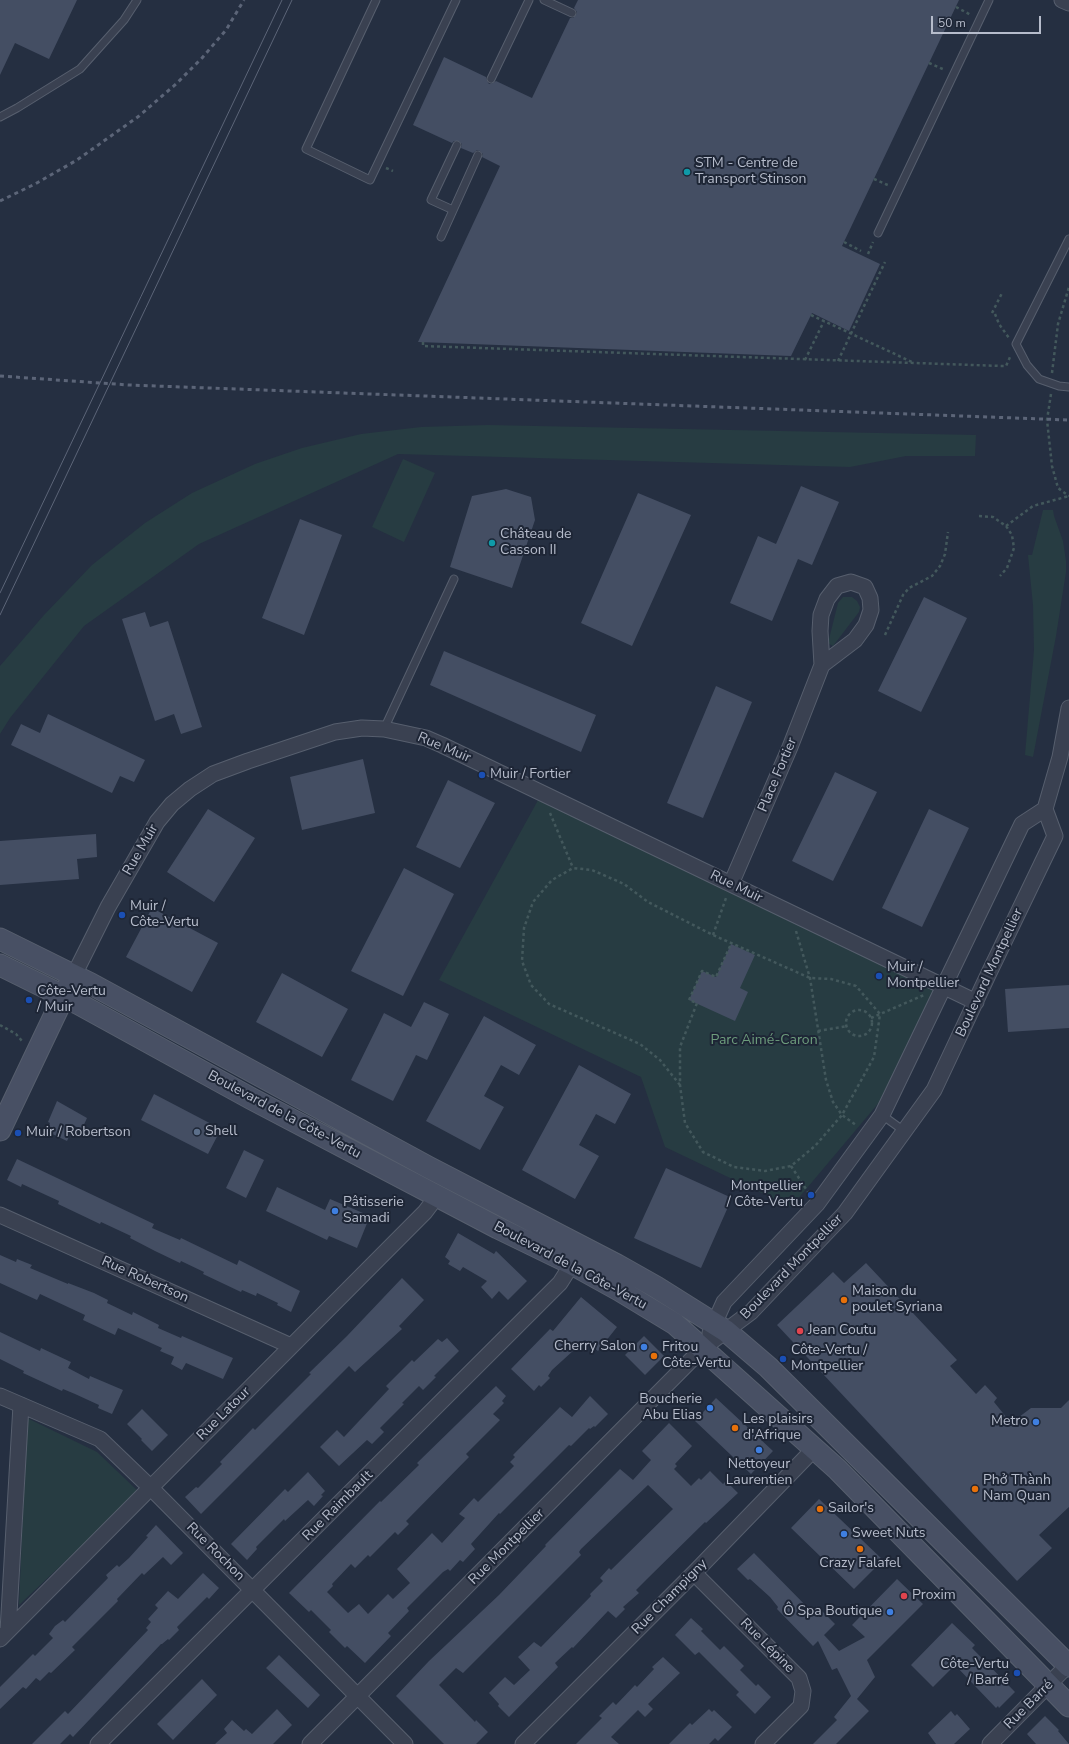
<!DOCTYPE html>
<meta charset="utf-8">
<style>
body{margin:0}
#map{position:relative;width:1069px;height:1744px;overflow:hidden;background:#252f41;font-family:"Nunito Sans",sans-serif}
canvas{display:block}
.scale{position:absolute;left:931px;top:16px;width:110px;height:18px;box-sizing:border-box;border:2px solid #b6bccb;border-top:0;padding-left:5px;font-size:12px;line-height:14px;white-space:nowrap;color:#b6bccb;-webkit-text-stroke:3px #1e2636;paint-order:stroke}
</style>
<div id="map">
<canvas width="1069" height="1744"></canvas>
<div class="scale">50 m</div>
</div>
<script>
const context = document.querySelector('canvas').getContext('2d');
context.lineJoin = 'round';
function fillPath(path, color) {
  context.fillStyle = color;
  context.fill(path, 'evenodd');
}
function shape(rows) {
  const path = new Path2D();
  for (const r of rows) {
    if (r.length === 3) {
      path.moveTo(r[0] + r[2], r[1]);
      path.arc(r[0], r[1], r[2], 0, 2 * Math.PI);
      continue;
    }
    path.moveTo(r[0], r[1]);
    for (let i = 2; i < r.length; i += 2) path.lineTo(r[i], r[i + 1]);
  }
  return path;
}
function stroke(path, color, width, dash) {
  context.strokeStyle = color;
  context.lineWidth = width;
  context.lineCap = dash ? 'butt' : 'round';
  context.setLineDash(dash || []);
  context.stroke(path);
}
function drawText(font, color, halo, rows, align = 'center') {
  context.font = font + ' "Nunito Sans",sans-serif';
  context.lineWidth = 4;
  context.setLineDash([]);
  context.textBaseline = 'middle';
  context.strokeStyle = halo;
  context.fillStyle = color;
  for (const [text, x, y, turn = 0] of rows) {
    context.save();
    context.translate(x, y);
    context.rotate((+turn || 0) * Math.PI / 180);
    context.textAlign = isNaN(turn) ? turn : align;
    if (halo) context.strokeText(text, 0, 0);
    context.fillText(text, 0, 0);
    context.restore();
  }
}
const green = shape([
 [488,425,976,435,975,456,906,456,850,467,398,454,199,544,84,626,10,718,0,734,0,666,44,615,92,565,145,523,192,493,255,464,302,448,361,434,421,427],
 [403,459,435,473,404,542,372,527],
 [1043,510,1053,510,1054,516,1063,541,1066,561,1066,572,1056,636,1033,757,1025,755,1034,650,1033,605,1028,555,1032,555],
 [843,597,852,597,857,601,860,607,859,612,833,646,828,643,838,603],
 [542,793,943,986,903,1074,791,1207,665,1147,641,1077,439,980],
 [27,1418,97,1452,139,1492,19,1605]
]);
const building = shape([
 [0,0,77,0,49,59,15,43,0,75],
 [578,0,959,0,842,246,880,264,849,331,812,313,791,356,418,342,500,166,482,157,483,154,480,151,477,150,473,153,461,148,462,144,459,141,454,141,452,143,413,125,444,57,486,77,487,81,489,84,493,83,496,81,532,98,570,18,573,18,576,15,577,12,574,8],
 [801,486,839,502,812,565,798,559,772,621,730,603,758,536,776,544],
 [506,489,531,497,535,520,512,588,450,567,472,496],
 [638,493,691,515,632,646,581,623],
 [300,519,342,535,304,635,262,618],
 [924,597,967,618,921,712,878,691],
 [145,612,150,627,168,621,202,727,181,734,174,714,155,721,122,619],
 [444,651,596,715,581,752,430,685],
 [716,686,752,702,703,818,667,803],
 [48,714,145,760,134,782,120,776,112,793,11,745,21,724,40,733],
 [363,759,375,813,302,830,290,777],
 [835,772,877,792,833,881,792,861],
 [448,780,495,803,460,868,416,847],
 [208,809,255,838,214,902,167,872],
 [929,809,969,828,922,927,882,908],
 [96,834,97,857,77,859,79,879,0,885,0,841],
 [404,868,454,894,403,996,351,971],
 [152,908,218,943,192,992,126,957],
 [731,944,755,955,740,988,748,992,735,1021,689,1000,702,971,716,977],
 [282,973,348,1009,322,1057,256,1022],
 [1069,985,1069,1028,1008,1032,1005,989],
 [424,1002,449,1014,427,1060,416,1055,393,1101,351,1080,384,1013,411,1027],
 [484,1016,536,1045,519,1075,501,1065,484,1096,504,1107,480,1150,426,1121],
 [579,1065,631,1094,615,1124,596,1114,579,1145,599,1156,575,1199,522,1170],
 [154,1094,221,1129,208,1154,141,1120],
 [57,1101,87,1118,82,1129,74,1126,67,1141,46,1131,50,1123,48,1122],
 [244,1150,264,1160,246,1198,226,1188],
 [17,1159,154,1224,152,1228,180,1240,181,1238,237,1265,239,1260,300,1291,291,1312,277,1305,278,1303,257,1293,256,1296,242,1290,241,1292,203,1274,204,1272,181,1261,180,1263,155,1251,130,1238,131,1236,101,1222,100,1224,58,1204,59,1201,22,1184,21,1187,7,1180],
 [666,1168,732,1198,701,1268,634,1238],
 [277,1187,325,1210,330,1199,370,1216,357,1248,329,1236,327,1240,266,1211],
 [458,1233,494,1254,496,1251,527,1281,508,1300,499,1291,492,1299,481,1287,487,1281,463,1267,460,1271,448,1264,450,1261,445,1257],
 [0,1255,16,1262,17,1259,32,1265,30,1268,68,1284,68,1283,94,1293,108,1300,107,1303,132,1315,133,1312,159,1325,158,1328,181,1338,182,1336,233,1358,223,1379,186,1363,182,1370,171,1364,174,1357,160,1351,162,1348,118,1328,115,1335,83,1320,85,1315,40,1294,37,1300,0,1283],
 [866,1263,957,1360,950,1366,976,1394,985,1385,997,1398,994,1402,1011,1423,1031,1408,1061,1408,1069,1400,1069,1507,1039,1535,1052,1548,1017,1581,777,1325,833,1272,844,1283],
 [402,1278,424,1300,402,1323,399,1326,402,1329,355,1372,349,1366,201,1514,185,1497,196,1487,198,1488,222,1464,220,1462,253,1428,255,1430,311,1374,309,1373,347,1336],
 [581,1297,617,1327,598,1351,585,1340,552,1370,548,1376,550,1378,541,1387,539,1385,534,1391,511,1369,550,1329,553,1331],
 [0,1332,40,1351,41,1348,71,1362,68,1368,89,1379,90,1376,123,1390,112,1414,98,1408,99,1405,75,1394,63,1389,62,1391,23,1373,24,1371,0,1359],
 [644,1336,664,1356,645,1375,625,1355],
 [447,1338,459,1351,434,1376,436,1377,423,1390,419,1386,402,1403,404,1404,380,1428,384,1432,372,1444,367,1440,339,1466,320,1447,337,1430,344,1437,389,1389,386,1386,412,1360,414,1362,438,1339,442,1342],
 [496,1386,506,1396,502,1401,504,1403,493,1414,500,1420,466,1454,469,1457,409,1518,406,1521,409,1524,398,1535,395,1532,370,1557,368,1555,355,1568,351,1564,332,1584,333,1586,327,1592,348,1613,359,1604,368,1614,388,1594,393,1599,410,1583,397,1569,432,1533,442,1543,465,1518,459,1514,474,1498,478,1502,514,1466,510,1462,515,1457,513,1455,560,1407,572,1417,590,1396,608,1414,595,1427,594,1426,590,1429,589,1428,571,1446,569,1445,500,1514,499,1513,471,1544,475,1549,463,1562,460,1560,450,1571,448,1569,443,1572,407,1608,409,1611,388,1633,391,1636,365,1663,347,1646,345,1648,329,1632,331,1630,311,1610,309,1612,289,1593,380,1501,381,1502,419,1465,417,1463],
 [716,1398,773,1451,751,1474,695,1421],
 [142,1409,168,1435,152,1451,141,1440,142,1439,127,1424],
 [669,1423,692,1446,675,1464,677,1466,674,1469,691,1486,699,1478,701,1480,710,1471,723,1484,726,1481,738,1493,706,1523,705,1522,647,1579,636,1590,639,1593,623,1607,625,1609,616,1618,608,1611,573,1648,572,1647,555,1663,558,1667,509,1717,498,1706,499,1704,489,1693,505,1677,514,1685,530,1670,518,1657,534,1642,541,1647,591,1596,590,1594,603,1581,600,1578,609,1568,611,1570,673,1509,648,1485,581,1549,579,1552,581,1555,463,1673,456,1668,439,1685,475,1722,476,1720,488,1732,476,1744,444,1744,396,1696,429,1661,499,1595,546,1546,545,1545,620,1469,633,1480,651,1460,642,1451],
 [308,1472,325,1491,321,1495,323,1496,314,1506,308,1500,285,1521,284,1519,256,1547,257,1549,247,1560,231,1544,285,1489,288,1492],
 [819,1499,883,1560,854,1589,791,1528],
 [156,1525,183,1553,171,1565,163,1557,144,1575,142,1573,117,1599,118,1601,72,1647,75,1650,51,1673,49,1672,40,1681,36,1678,26,1689,23,1687,0,1709,0,1687,33,1654,35,1656,53,1638,49,1634,55,1626,63,1620,65,1622,108,1578,106,1575,117,1565,119,1567,129,1558,148,1537,146,1536],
 [754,1553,812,1612,817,1606,835,1624,824,1635,839,1651,865,1637,852,1625,897,1579,923,1604,867,1660,875,1677,857,1699,869,1711,836,1744,813,1744,837,1720,834,1717,851,1696,837,1668,832,1670,818,1641,813,1646,777,1609,778,1607,770,1597,750,1579,748,1580,737,1569],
 [203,1573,219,1588,209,1599,207,1597,177,1627,179,1630,169,1640,168,1639,162,1644,161,1644,73,1737,70,1734,60,1744,32,1744,65,1711,68,1714,148,1630,146,1628,151,1622,148,1619,158,1608,155,1605,168,1591,178,1599],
 [691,1618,703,1629,701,1631,720,1650,724,1646,744,1666,740,1670,756,1686,758,1684,771,1697,755,1714,736,1695,739,1692,699,1652,695,1655,675,1635],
 [952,1623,975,1645,972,1648,1015,1692,999,1708,998,1706,996,1708,955,1665,933,1687,911,1665],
 [279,1655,320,1695,308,1708,266,1668],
 [663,1657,680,1673,648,1704,653,1709,645,1717,638,1710,611,1737,619,1744,576,1744,602,1718,599,1716,613,1702,616,1705,635,1685,637,1687,654,1669,652,1667],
 [202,1679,217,1695,173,1740,157,1724],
 [277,1709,292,1725,273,1744,215,1744,227,1733,224,1729,232,1720,244,1731,246,1729,252,1734],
 [709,1709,712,1712,714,1710,732,1727,718,1741,715,1738,709,1744,669,1744,690,1723,692,1725],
 [951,1711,955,1716,957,1714,970,1729,954,1744,936,1744,928,1733],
 [1045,1716,1059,1730,1058,1731,1069,1744,1036,1744,1027,1734]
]);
const path = shape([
 [956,7,971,15],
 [929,63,945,70],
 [386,168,393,171],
 [874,179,890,186],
 [844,242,861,251],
 [868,254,873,242],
 [992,313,1002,293],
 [995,314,999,324,1009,338],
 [811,315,912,362],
 [423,342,423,346,1002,366,1006,366,1010,357],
 [805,360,824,321],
 [838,361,885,262],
 [1052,373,1058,324,1069,287],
 [1051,394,1047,420,1052,466,1058,488,1069,496],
 [979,516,993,517,1006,526,1012,535,1014,548,1007,568,1000,576],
 [1006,526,1033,506,1069,496],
 [885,635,903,595,909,588,932,576,940,566,945,554,948,532],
 [550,813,573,868],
 [796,931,810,978,826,1080,833,1102,842,1115,856,1125],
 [713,935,726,898],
 [859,1023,13],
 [871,1018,924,995],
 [0,1025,16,1034,22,1041],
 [818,1031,847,1026],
 [680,1085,660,1060,640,1044,549,1004,531,985,522,961,524,928,533,902,552,880,573,868,592,870,624,884,648,902,713,935,810,978,831,979,856,986,880,1014,874,1057,842,1115,815,1146,791,1166,765,1171,734,1167,703,1152,685,1123,680,1085,680,1047,697,1003,689,1000,702,971,716,977,731,944],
 [791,1166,808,1192]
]);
const lane = shape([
 [376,0,306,149,370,180,456,0],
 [544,0,572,13],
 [491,79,529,0],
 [0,117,17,108,80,69,124,20,137,0],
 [453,210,431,200,457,145],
 [878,233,989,0],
 [441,237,478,155],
 [1069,239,1016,344,1027,365,1039,379,1059,386,1069,387],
 [384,729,454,579],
 [882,1115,904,1131]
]);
const street = shape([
 [1062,0,1069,3],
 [731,884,790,747,822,665,855,640,866,625,871,610,870,598,865,587,851,582,837,586,827,599,821,615,820,631,822,665],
 [74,975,108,907,157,822,172,804,190,789,213,774,248,761,335,732,362,728,384,729,426,738,442,745,976,1002],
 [0,1215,291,1346],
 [710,1333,724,1302,817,1204,882,1115,1022,824,1045,809],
 [0,1396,100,1439,151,1488,405,1744],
 [694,1573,799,1678,803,1691,801,1706,763,1744],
 [8,1631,21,1405],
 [0,1639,425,1212,437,1196],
 [98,1744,560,1283,572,1264],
 [310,1744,703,1348,751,1312,845,1213,934,1090,988,975,1055,836,1045,809,1060,757,1069,708],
 [523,1744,694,1573,815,1448],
 [990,1744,1068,1665]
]);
const secondary = shape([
 [0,939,91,984,428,1167,617,1265,656,1287,726,1331,768,1367,1069,1666],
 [0,965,79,1004,252,1099,498,1228,572,1264,619,1290,675,1324,837,1469,1069,1706],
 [0,1130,69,985]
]);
const tram = shape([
 [0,593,282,0],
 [0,615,292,0]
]);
const rail = shape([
 [0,201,35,184,77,160,139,116,176,84,202,58,226,30,244,0],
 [0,376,129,385,1069,420]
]);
const markers = [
 [687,172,4,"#0f9aa8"],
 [492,543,4,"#0f9aa8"],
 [482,775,4,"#1a4fb4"],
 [122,915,4,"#1a4fb4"],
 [879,976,4,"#1a4fb4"],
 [29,1000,4,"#1a4fb4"],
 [197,1132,4,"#5c6f8a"],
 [18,1133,4,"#1a4fb4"],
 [811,1195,4,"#1a4fb4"],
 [335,1211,4,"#3f7fe0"],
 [844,1300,4,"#e8710a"],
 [800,1331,4,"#e0444e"],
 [644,1347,4,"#3f7fe0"],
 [654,1356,4,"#e8710a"],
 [783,1359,4,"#1a4fb4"],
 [710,1408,4,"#3f7fe0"],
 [1036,1422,4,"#3f7fe0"],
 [735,1428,4,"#e8710a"],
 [759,1450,4,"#3f7fe0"],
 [975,1489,4,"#e8710a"],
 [820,1509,4,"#e8710a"],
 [844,1534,4,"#3f7fe0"],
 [860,1549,4,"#e8710a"],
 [904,1596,4,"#e0444e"],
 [890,1612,4,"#3f7fe0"],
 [1017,1673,4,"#1a4fb4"]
];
const poiNames = [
 ["STM - Centre de",695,164],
 ["Transport Stinson",695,180],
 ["Château de",500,535],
 ["Casson II",500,551],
 ["Muir / Fortier",490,775],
 ["Muir /",130,907],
 ["Côte-Vertu",130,923],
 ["Muir /",887,968],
 ["Montpellier",887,984],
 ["Côte-Vertu",37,992],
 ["/ Muir",37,1008],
 ["Shell",205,1132],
 ["Muir / Robertson",26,1133],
 ["Montpellier",803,1187,"right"],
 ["/ Côte-Vertu",803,1203,"right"],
 ["Pâtisserie",343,1203],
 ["Samadi",343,1219],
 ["Maison du",852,1292],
 ["poulet Syriana",852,1308],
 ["Jean Coutu",808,1331],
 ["Cherry Salon",636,1347,"right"],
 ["Fritou",662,1348],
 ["Côte-Vertu",662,1364],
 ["Côte-Vertu /",791,1351],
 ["Montpellier",791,1367],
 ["Boucherie",702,1400,"right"],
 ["Abu Elias",702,1416,"right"],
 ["Les plaisirs",743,1420],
 ["d'Afrique",743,1436],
 ["Metro",1028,1422,"right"],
 ["Nettoyeur",759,1465,"center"],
 ["Laurentien",759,1481,"center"],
 ["Phở Thành",983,1481],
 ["Nam Quan",983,1497],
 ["Sailor's",828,1509],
 ["Sweet Nuts",852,1534],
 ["Crazy Falafel",860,1564,"center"],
 ["Proxim",912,1596],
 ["Ô Spa Boutique",882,1612,"right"],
 ["Côte-Vertu",1009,1665,"right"],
 ["/ Barré",1009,1681,"right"]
];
const streetNames = [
 ["Rue Muir",444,748,23],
 ["Place Fortier",778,775,-67],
 ["Rue Muir",141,850,-60],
 ["Rue Muir",736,887,26],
 ["Boulevard Montpellier",990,973,-65],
 ["Boulevard de la Côte-Vertu",284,1115,28],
 ["Boulevard de la Côte-Vertu",570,1266,28],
 ["Boulevard Montpellier",792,1267,-46],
 ["Rue Robertson",145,1280,24],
 ["Rue Latour",224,1414,-45],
 ["Rue Raimbault",338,1506,-45],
 ["Rue Montpellier",507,1547,-45],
 ["Rue Rochon",215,1552,45],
 ["Rue Champigny",670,1597,-45],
 ["Rue Lépine",767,1646,45],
 ["Rue Barré",1029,1705,-45]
];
const parkNames = [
 ["Parc Aimé-Caron",764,1041]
];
fillPath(green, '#273c42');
fillPath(building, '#444e63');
stroke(lane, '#575f6e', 9);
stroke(street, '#575f6e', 17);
stroke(secondary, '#575f6e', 23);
stroke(path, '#43585c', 2.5, [3, 3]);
stroke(lane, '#3a4151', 7);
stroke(street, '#3a4151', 15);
stroke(secondary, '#485064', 21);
stroke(tram, '#5c6578', 1);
stroke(rail, '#5c6578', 3, [4, 4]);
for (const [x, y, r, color] of markers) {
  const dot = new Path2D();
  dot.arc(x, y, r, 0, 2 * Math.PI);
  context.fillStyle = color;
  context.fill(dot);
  stroke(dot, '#1e2636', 1.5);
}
drawText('14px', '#b6bccb', '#1e2636', poiNames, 'left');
drawText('14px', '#b6bccb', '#1e2636', streetNames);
drawText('14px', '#6d9c7c', '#1e2636', parkNames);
</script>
